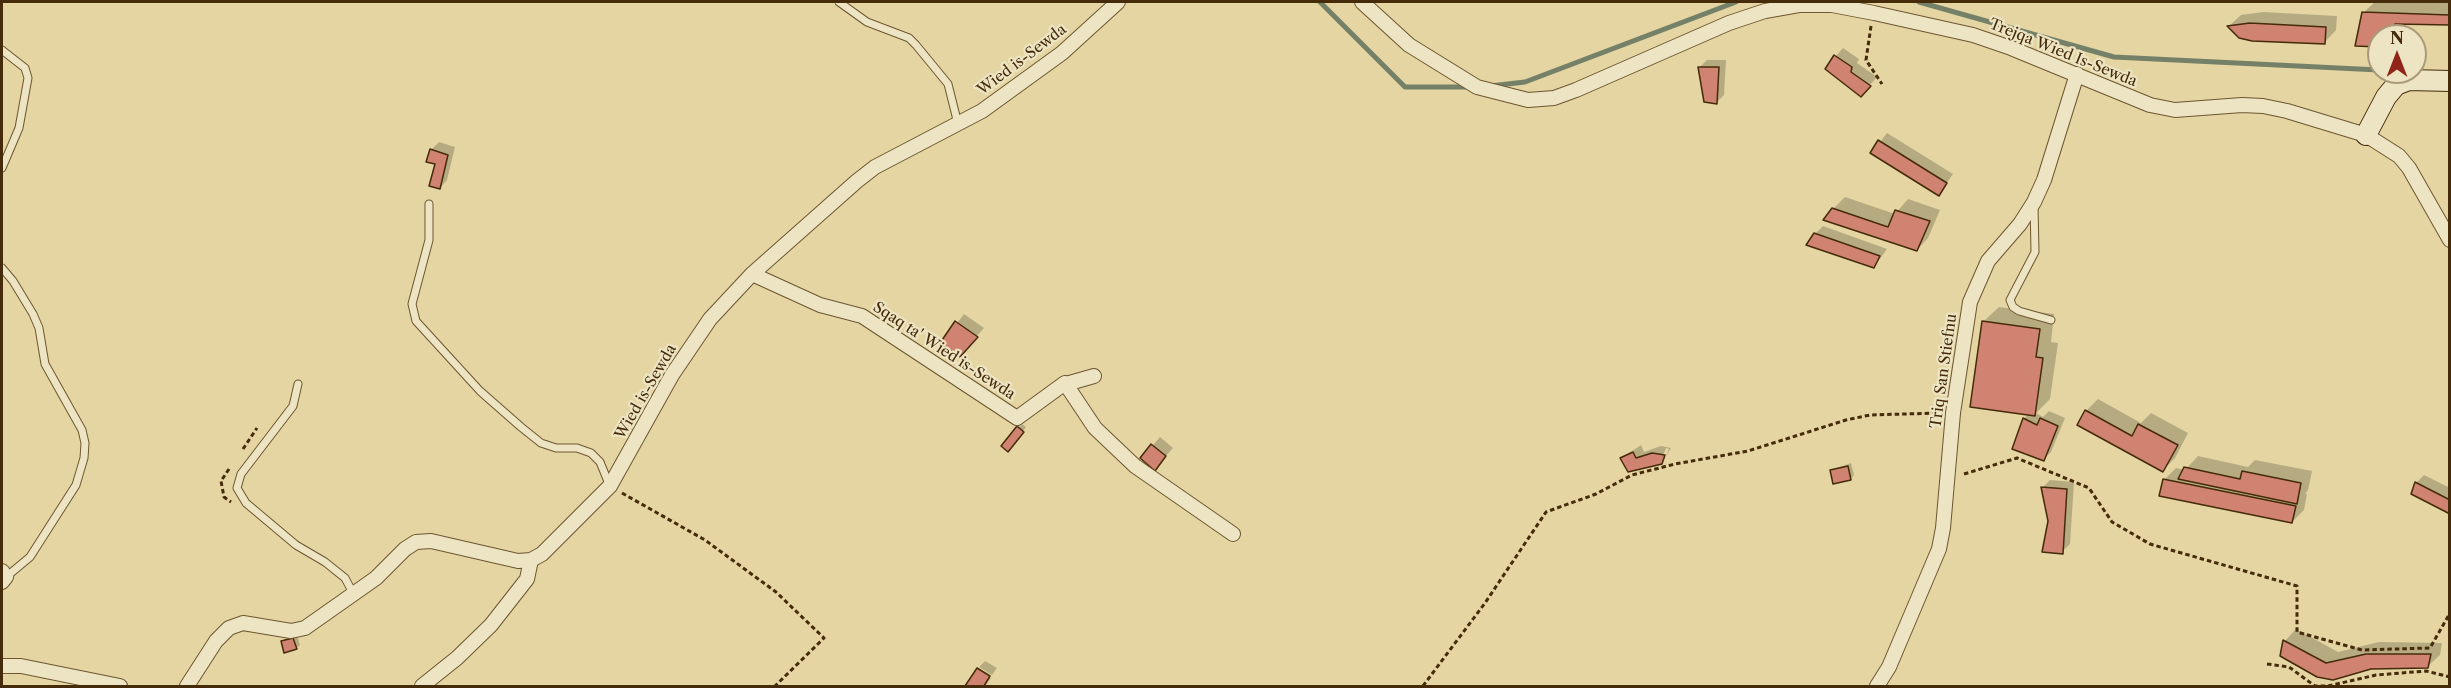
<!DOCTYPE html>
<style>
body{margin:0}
#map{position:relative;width:2451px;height:688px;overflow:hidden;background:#e4d5a2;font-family:"Libre Caslon Text",serif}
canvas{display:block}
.frame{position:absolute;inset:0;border:3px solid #452b0a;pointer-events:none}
.north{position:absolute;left:2367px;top:24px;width:60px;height:60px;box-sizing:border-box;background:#ede4c3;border:2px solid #aa9a79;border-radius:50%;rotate:0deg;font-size:16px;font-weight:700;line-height:24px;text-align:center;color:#452b0a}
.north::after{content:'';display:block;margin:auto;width:21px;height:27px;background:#8f2418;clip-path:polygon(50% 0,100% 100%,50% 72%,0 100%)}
</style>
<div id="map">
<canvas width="2451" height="688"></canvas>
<div class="frame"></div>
<div class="north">N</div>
</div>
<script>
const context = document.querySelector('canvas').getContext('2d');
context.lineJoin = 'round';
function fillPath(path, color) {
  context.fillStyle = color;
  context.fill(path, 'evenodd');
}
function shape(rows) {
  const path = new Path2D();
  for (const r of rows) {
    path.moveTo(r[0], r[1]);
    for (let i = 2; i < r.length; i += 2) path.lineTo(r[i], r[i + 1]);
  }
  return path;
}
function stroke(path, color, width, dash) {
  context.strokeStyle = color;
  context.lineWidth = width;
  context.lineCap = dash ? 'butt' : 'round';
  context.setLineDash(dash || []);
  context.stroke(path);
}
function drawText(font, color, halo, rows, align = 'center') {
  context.font = font + ' "Libre Caslon Text",serif';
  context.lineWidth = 4.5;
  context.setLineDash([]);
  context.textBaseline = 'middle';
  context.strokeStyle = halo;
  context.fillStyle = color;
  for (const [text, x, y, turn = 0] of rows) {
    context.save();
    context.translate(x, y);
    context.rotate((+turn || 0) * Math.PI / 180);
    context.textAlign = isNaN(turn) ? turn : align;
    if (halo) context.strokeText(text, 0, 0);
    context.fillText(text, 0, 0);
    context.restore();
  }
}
const shadow = shape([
 [2375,2,2450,3,2450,24,2405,23,2401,36,2379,36,2379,45,2364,12],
 [2263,12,2337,16,2336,30,2325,42,2229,26,2241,15],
 [1843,48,1859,59,1857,63,1877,77,1861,95,1836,56],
 [1707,60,1726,60,1724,95,1716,103,1699,68],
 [1887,133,1953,174,1939,194,1872,153],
 [439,142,455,147,447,180,440,188,431,150],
 [1845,197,1895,214,1908,199,1940,210,1928,238,1917,250,1833,209],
 [1823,226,1887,249,1874,267,1815,234],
 [1999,307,2054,314,2051,342,2058,343,2050,399,2036,413,2043,417,2049,411,2065,418,2051,452,2043,460,2024,419,2029,413,1983,322],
 [964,314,984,328,967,347,942,343],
 [2098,399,2141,423,2151,413,2188,433,2175,458,2163,470,2086,411],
 [1022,424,1026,427,1012,447,1003,446],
 [1160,437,1173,448,1155,468,1142,458],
 [1641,445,1644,452,1661,446,1671,448,1665,458,1669,449,1666,448,1662,458,1665,458,1661,463,1622,458],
 [2198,456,2248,467,2255,460,2312,471,2308,490,2305,494,2307,494,2304,510,2292,522,2164,480,2176,468,2185,470],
 [1851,463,1854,475,1851,479,1831,470],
 [2424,475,2450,488,2450,512,2416,483],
 [2050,480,2074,482,2070,544,2062,552,2049,521,2043,487],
 [2296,629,2338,652,2379,642,2442,643,2440,655,2428,666,2371,667,2318,676,2281,656,2285,641],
 [297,635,300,645,296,648,283,642],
 [985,661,997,668,992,675,979,667],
 [978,669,991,678,985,686,967,686]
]);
const stream = shape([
 [1320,2,1405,87,1469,87],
 [1919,2,2114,57,2379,70],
 [1490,86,1525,82,1736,2]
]);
const building = shape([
 [2362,12,2450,15,2450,25,2395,24,2394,36,2379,36,2379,47,2355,46,2362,12],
 [2250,23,2326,27,2325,44,2252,41,2239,38,2227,26,2250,23],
 [1834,55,1852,67,1851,72,1871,86,1861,97,1825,69,1834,55],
 [1698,67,1719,67,1717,104,1704,102,1698,67],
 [1878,140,1947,183,1939,196,1870,153,1878,140],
 [430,149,448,155,440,189,429,186,435,164,426,162,430,149],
 [1832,208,1888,227,1895,210,1930,221,1917,251,1823,220,1832,208],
 [1814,233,1880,256,1874,268,1806,245,1814,233],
 [955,321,978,337,960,357,940,343,955,321],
 [1982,321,2040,329,2036,357,2043,358,2035,416,1970,407,1982,321],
 [2085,410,2132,436,2138,424,2178,445,2163,472,2077,425,2085,410],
 [2023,418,2037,425,2040,418,2058,426,2044,461,2012,449,2023,418],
 [1017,426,1024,432,1008,452,1001,446,1017,426],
 [1151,444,1166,456,1155,471,1140,458,1151,444],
 [1633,452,1636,458,1652,453,1665,455,1662,464,1628,472,1620,458,1633,452],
 [1848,466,1851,480,1833,484,1830,470,1848,466],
 [2184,467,2240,479,2242,471,2301,483,2297,504,2178,479,2184,467],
 [2163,479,2296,506,2292,523,2159,496,2163,479],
 [2415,482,2450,500,2450,514,2411,494,2415,482],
 [2041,487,2067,489,2063,554,2042,552,2048,521,2041,487],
 [293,638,297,649,284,653,281,641,293,638],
 [2283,640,2326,663,2366,654,2431,654,2428,668,2371,669,2333,680,2317,677,2280,656,2283,640],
 [977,668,990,676,984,686,965,686,977,668]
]);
const path = shape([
 [1871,26,1866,60,1882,84],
 [243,449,257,428],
 [229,469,221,481,224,497,231,502],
 [1964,474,2017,458,2089,488,2112,522,2150,544,2297,586,2297,632,2362,650,2430,648,2450,613],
 [622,493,705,540,776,592,824,638,775,686],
 [2267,664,2289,667,2315,686,2328,686,2376,675,2426,671,2450,677],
 [1423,686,1485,603,1546,512,1596,494,1632,475,1675,464,1748,451,1846,420,1870,415,1939,413]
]);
const lane = shape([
 [839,2,867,22,909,38,916,45,948,84,958,124],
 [2,50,25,68,28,78,19,128,2,168],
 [429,204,429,240,412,304,416,321,480,391,521,427,541,443,556,448,577,448,591,453,600,462,609,484],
 [2034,205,2035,252,2010,300,2013,307,2019,311,2051,320],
 [2,268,13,281,33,314,39,328,45,364,82,430,85,443,84,458,76,485,30,557,6,577],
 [298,384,293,406,241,474,237,488,246,503,296,545,325,562,345,578,354,595]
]);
const street = shape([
 [1362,2,1409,45,1477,87,1528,100,1554,98,1576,90,1729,23,1765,11,1799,5,1832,5,1874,13,1973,35,2011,48,2150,105,2175,110,2242,105,2263,106,2287,111,2366,135,2399,156,2409,168,2450,240],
 [752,274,820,305,862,316,1017,418,1065,383,1095,428,1135,466,1233,534],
 [1066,384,1094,376],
 [2,571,6,577,2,582],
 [2,666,21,666,120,686],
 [187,686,216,641,229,628,243,623,291,631,305,628,376,578,405,549,416,542,431,541,518,561,531,560,542,554,610,486,672,375,710,319,752,274,857,181,875,167,982,111,1062,53,1118,2],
 [422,686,457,658,491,625,527,579,531,560],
 [1877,686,1889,667,1939,549,1943,528,1953,413,1970,302,1988,261,2020,224,2034,202,2044,180,2077,74]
]);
const secondary = shape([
 [2366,135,2386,97,2396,85,2409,80,2450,81]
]);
const streetNames = [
 ["Trejqa Wied Is-Sewda",2063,53,22],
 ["Wied is-Sewda",1022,60,-37],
 ["Sqaq ta' Wied is-Sewda",944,351,33],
 ["Triq San Stiefnu",1944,371,-82],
 ["Wied is-Sewda",646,392,-60]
];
fillPath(shadow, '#0003');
stroke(stream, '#758068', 5);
fillPath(building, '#cf8370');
stroke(building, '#452b0a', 1.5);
stroke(lane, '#6d5630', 9);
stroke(street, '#6d5630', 16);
stroke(secondary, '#452b0a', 22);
stroke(path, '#452b0a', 3, [4.5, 3]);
stroke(lane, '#ede4c3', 7);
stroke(street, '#ede4c3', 14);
stroke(secondary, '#ede4c3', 20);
drawText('15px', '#452b0a', '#ede4c3', streetNames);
</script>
